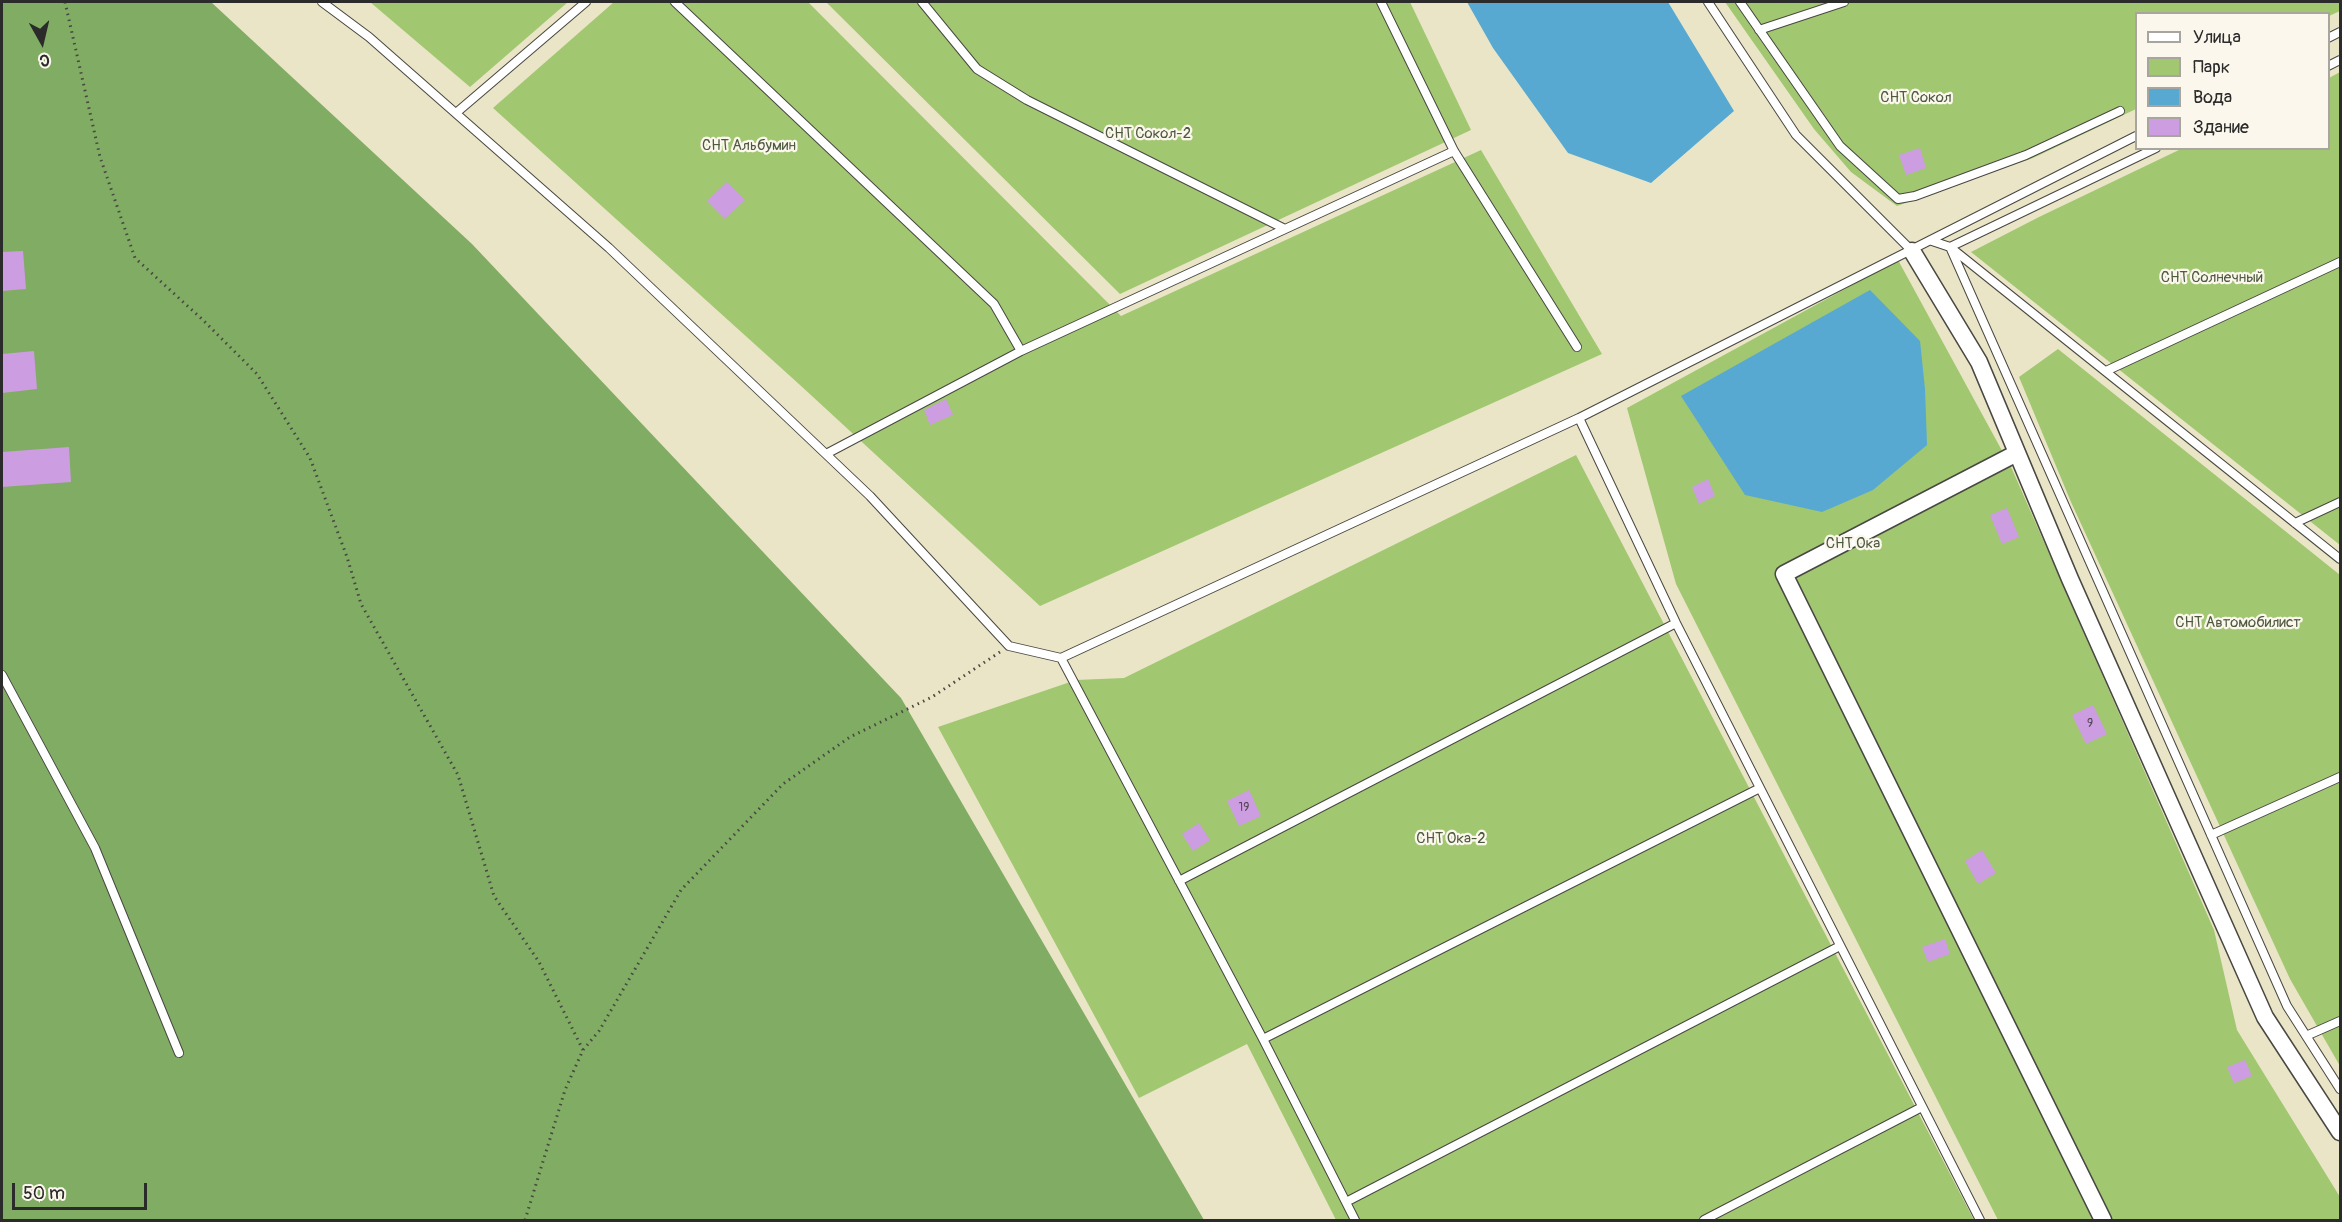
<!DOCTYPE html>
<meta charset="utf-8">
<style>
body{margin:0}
#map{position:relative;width:2342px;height:1222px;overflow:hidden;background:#eae5c6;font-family:Pangolin,sans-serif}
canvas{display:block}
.frame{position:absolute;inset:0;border:3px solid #2b2b2b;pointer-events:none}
.legend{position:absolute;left:2135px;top:12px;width:195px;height:138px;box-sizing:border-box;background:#fbf7ec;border:2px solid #a8a59f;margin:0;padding:8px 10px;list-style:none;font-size:18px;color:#2b2b2b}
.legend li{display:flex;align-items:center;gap:12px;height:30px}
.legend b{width:30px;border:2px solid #a8a59f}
.north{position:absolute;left:12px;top:12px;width:60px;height:60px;-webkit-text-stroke:4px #fbf7ec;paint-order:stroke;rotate:172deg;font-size:16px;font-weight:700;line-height:24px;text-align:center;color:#2b2b2b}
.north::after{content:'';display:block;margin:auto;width:21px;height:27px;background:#2b2b2b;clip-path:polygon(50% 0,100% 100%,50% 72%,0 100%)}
.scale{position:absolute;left:12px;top:1183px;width:135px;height:27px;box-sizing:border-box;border:3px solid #2b2b2b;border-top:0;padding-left:8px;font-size:18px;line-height:21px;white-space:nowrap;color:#2b2b2b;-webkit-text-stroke:4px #fbf7ec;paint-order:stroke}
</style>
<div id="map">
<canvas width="2342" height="1222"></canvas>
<div class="frame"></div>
<ul class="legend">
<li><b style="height:8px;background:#fff"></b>Улица</li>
<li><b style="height:16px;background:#a1c771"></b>Парк</li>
<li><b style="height:16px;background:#57a9d2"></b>Вода</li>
<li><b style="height:16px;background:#cd9de1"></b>Здание</li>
</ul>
<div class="north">С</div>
<div class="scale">50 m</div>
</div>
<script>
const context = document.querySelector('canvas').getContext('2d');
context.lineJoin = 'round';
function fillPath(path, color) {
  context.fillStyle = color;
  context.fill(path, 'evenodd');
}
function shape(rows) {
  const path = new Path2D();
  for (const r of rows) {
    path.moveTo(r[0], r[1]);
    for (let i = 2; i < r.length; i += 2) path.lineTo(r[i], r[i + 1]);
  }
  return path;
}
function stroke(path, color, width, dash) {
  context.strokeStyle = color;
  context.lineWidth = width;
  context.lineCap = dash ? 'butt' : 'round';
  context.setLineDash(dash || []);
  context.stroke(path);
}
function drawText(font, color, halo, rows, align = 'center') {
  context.font = font + ' Pangolin,sans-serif';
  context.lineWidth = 4.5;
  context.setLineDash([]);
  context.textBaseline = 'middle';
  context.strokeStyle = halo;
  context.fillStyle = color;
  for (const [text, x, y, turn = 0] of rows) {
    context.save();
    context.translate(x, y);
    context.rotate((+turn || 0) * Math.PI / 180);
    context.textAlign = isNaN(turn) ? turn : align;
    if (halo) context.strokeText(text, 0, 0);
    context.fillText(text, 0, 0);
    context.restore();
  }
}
const green = shape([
 [370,2,568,2,470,87],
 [614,2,808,2,1121,316,1481,150,1602,354,1040,606,800,385,493,108],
 [826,2,1410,2,1471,130,1120,294],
 [1725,2,2340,2,2340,11,2329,16,2328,14,2136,14,2136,109,2033,158,1897,206,1851,172,1814,129],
 [2340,72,2340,545,1971,252,2039,217,2181,149,2328,148,2329,78],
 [1898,260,2012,469,2214,930,2237,1030,2340,1197,2340,1220,1998,1220,1676,584,1627,408],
 [2058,349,2340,575,2340,1066,2290,979,2071,502,2019,377],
 [1576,455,1974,1220,1336,1220,1247,1044,1139,1098,938,727,1076,680,1124,678]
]);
const forest = shape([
 [2,2,211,2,472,244,901,698,1204,1220,2,1220]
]);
const water = shape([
 [1467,2,1668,2,1734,111,1651,183,1568,153,1493,48],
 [1870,290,1920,341,1925,389,1927,445,1873,490,1822,512,1745,495,1681,396]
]);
const building = shape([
 [1920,148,1926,168,1906,175,1899,155],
 [727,182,745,200,725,219,707,201],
 [23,251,26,289,2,291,2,252],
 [34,351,37,389,2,393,2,354],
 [946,399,953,415,930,425,924,410],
 [69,447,71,482,2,487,2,452],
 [1708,479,1715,496,1699,504,1692,487],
 [2007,508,2019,537,2002,544,1990,515],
 [2093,705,2107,734,2086,744,2072,715],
 [1249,790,1261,816,1239,826,1227,801],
 [1199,823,1210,840,1193,851,1182,834],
 [1982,850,1996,873,1978,884,1965,861],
 [1945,939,1950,954,1928,962,1922,947],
 [2245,1060,2252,1076,2234,1083,2227,1067]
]);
const path = shape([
 [65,2,100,157,135,258,204,321,257,374,310,458,347,557,361,604,458,775,494,896,539,962,583,1050],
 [525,1220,565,1090,583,1050,599,1031,681,890,783,784,850,737,932,697,1000,652]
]);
const service = shape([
 [322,2,369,37,609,248,870,496,1009,646,1061,658,1579,418,2136,136],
 [675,2,994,304,1021,351],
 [922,2,977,69,1027,100,1285,229],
 [1381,2,1454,151,1577,347],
 [1708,2,1796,135,1912,251],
 [1740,2,1840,146,1898,199,1915,196,2026,155,2120,111],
 [1759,30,1844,2],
 [2328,38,2340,32],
 [2328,66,2340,60],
 [456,113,586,2],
 [2156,148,1950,247,2287,1006,2340,1089],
 [1932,241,1950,247,2340,559],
 [2106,371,2340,262],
 [1579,418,1676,623,1980,1220],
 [826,454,1021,351,1454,151],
 [2295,523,2340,502],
 [1061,658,1263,1039,1355,1220],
 [2,675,95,848,179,1053],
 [2211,835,2340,777],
 [1179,881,1676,623],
 [2306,1036,2340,1021],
 [1263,1039,1760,788],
 [1346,1202,1840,946],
 [1704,1220,1922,1107]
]);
const minor = shape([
 [1912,251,1979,362,2070,579,2265,1017,2340,1132],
 [2017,453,1784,574,2103,1220]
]);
const numberNames = [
 ["9",2090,724],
 ["19",1244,808]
];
const parkNames = [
 ["СНТ Сокол",1916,98],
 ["СНТ Сокол-2",1148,134],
 ["СНТ Альбумин",749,146],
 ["СНТ Солнечный",2212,278],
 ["СНТ Ока",1853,544],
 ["СНТ Автомобилист",2238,623],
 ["СНТ Ока-2",1451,839]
];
fillPath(green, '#a1c771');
fillPath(forest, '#80ac63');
fillPath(water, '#57a9d2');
fillPath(building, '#cd9de1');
stroke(service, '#484742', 10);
stroke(minor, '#484742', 19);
stroke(path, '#484742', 3, [1.5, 4.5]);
stroke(service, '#fff', 8);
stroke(minor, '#fff', 16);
drawText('12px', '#544858', null, numberNames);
drawText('15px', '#4e5a40', '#fbf7ec', parkNames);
</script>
